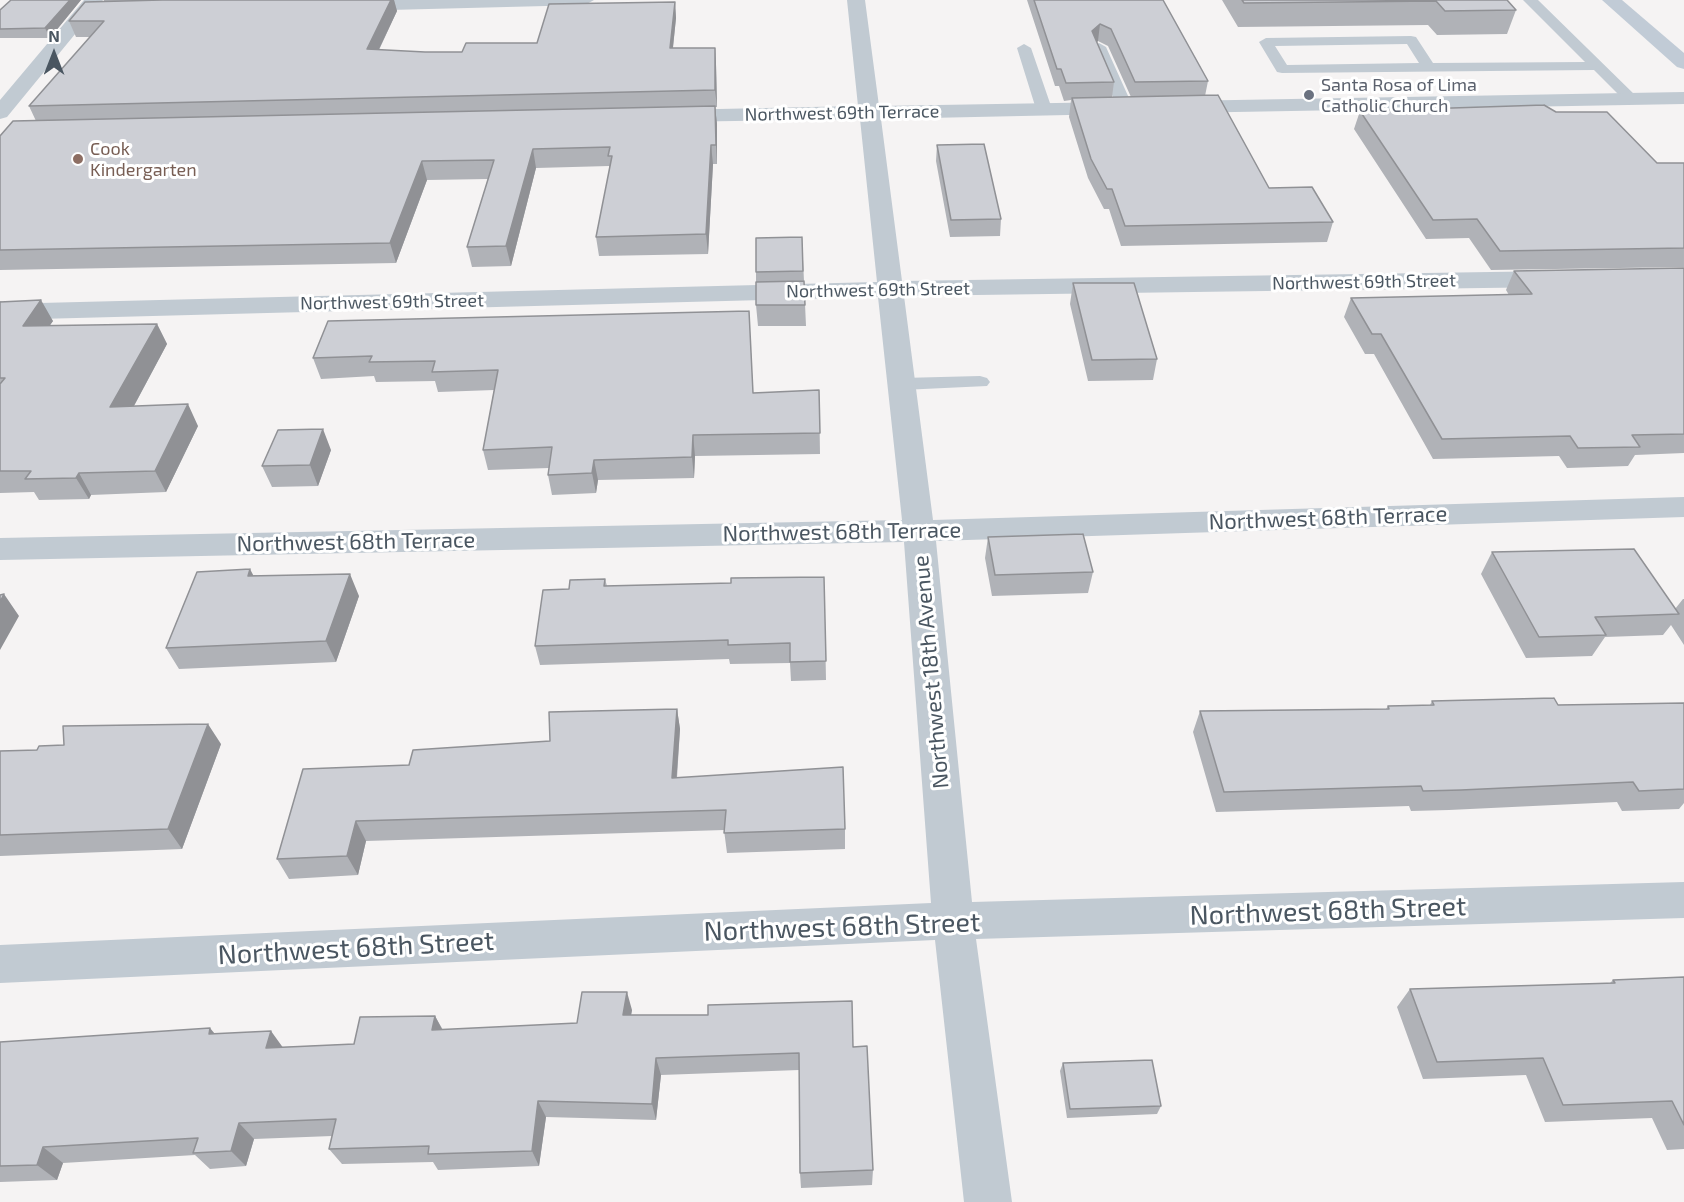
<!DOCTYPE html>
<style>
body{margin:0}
#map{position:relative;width:1684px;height:1202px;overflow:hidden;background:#f5f3f3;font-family:"Exo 2",sans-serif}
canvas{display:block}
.north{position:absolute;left:24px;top:24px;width:60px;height:60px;-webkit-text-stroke:4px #fff;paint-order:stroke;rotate:0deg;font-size:16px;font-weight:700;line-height:24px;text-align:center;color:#4a5661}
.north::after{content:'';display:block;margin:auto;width:21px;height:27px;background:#4a5661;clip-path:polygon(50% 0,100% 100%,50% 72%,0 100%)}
</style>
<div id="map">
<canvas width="1684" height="1202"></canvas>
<div class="north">N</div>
</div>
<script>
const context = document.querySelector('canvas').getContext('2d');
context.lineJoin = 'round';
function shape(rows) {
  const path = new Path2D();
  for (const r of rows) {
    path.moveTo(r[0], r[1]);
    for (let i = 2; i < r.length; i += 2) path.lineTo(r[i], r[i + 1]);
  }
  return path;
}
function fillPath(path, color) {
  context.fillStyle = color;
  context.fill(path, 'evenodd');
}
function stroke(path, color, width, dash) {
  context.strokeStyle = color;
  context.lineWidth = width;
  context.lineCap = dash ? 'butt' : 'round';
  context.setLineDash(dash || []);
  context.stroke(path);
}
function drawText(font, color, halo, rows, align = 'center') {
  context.font = font + ' "Exo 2",sans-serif';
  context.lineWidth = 6;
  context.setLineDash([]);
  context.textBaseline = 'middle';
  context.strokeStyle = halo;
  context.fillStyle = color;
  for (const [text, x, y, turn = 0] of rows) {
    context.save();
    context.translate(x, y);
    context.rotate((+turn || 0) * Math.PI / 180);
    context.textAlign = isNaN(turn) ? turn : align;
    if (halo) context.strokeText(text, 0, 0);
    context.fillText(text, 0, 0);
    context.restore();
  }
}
const lane = shape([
 [1523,0,1538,0,1636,96,1639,99,1636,102,1626,102,1594,70,1282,73,1277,72,1259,42,1266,38,1411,36,1416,37,1433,63,1585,62,1523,0],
 [1407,44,1419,63,1287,65,1275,46,1407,44],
 [1099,43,1106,47,1133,107,1130,110,1120,110,1117,107,1092,47,1099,43],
 [1024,44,1031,48,1052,109,1049,112,1044,114,1036,109,1017,48,1024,44],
 [980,376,987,378,990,382,987,386,902,390,895,388,892,384,895,380,902,378,980,376]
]);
const street = shape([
 [84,0,103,0,7,117,0,119,0,100,84,0],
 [348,0,594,0,585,5,350,11,341,5,348,0],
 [847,0,865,0,879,106,1115,102,1122,104,1125,108,1122,112,1115,114,881,119,902,281,1556,271,1565,274,1569,279,1565,284,1556,287,904,296,933,520,1684,497,1684,517,936,541,972,902,1684,882,1684,918,976,939,1012,1202,964,1202,935,940,0,983,0,945,931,903,904,542,0,560,0,538,902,520,878,297,0,320,0,304,877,282,860,119,672,122,665,120,661,116,665,112,672,110,858,106,847,0],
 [1684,92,1684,104,1179,113,1172,111,1169,107,1172,103,1179,101,1684,92]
]);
const secondary = shape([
 [1602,0,1622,0,1684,53,1684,69,1677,67,1602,0]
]);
const wall = shape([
 [81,0,50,38,0,38,0,10],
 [104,0,394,0,397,11,379,50,425,52,462,52,537,43,675,2,676,18,673,48,715,48,716,64,717,107,715,107,717,124,717,164,713,164,708,254,599,256,596,237,610,169,609,166,536,168,511,266,472,267,467,247,488,179,427,180,396,263,0,270,0,136,36,121,29,106,90,37,76,37,69,21,104,1],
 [1027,0,1163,0,1208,81,1205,96,1269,188,1333,222,1327,242,1121,246,1109,209,1104,209,1088,178,1069,117,1071,100,1064,101,1059,86,1055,86],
 [1098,41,1108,46,1131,97,1112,97,1114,82,1097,42],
 [1222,0,1507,0,1516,10,1507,34,1437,35,1428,25,1238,27],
 [1360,111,1556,112,1657,163,1684,163,1684,267,1491,270,1469,238,1426,239,1354,129],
 [937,145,1001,219,1000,236,950,237,936,161],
 [802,237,806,326,758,326,756,305,756,272],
 [1684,268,1684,453,1635,455,1628,466,1567,468,1559,456,1433,459,1374,354,1365,354,1344,317,1351,298,1509,295,1506,290,1514,271],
 [1073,283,1157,359,1153,380,1088,381,1070,304],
 [0,301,53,321,49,326,157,324,167,344,134,406,198,426,166,492,91,495,89,499,39,500,34,492,0,493],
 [749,311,753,393,819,390,820,454,695,456,694,478,598,480,596,493,552,495,548,475,549,468,488,470,483,450,494,390,438,392,435,381,376,382,374,376,321,379,313,358],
 [331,450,318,486,272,487,262,466],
 [988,537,1093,572,1088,593,992,596,985,558],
 [1492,552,1675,609,1683,599,1684,599,1684,645,1671,625,1663,635,1605,637,1592,656,1526,658,1481,574],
 [254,575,359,596,336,662,179,669,166,648],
 [824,577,826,680,791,681,790,663,730,664,729,659,540,665,535,646,569,589,605,579,607,586,731,583],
 [1432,701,1558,705,1684,703,1684,803,1679,809,1622,811,1617,802,1449,810,1411,811,1409,806,1216,812,1193,732,1200,711,1386,709,1388,706,1430,705],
 [677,709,680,729,677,778,845,829,845,849,727,853,724,830,366,841,358,875,289,879,277,859,409,765,550,741],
 [221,744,182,849,0,856,0,751],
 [1684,977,1684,1149,1667,1150,1652,1118,1545,1122,1526,1075,1423,1079,1397,1007,1410,989,1610,983,1613,980],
 [632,1010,631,1015,853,1047,873,1170,872,1185,801,1188,800,1173,799,1070,661,1075,656,1120,546,1117,539,1166,438,1170,433,1162,342,1164,329,1149,332,1136,254,1139,246,1166,210,1169,195,1155,63,1163,57,1180,0,1182,0,1042,215,1034,283,1047,354,1044,435,1016,443,1030,577,1023],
 [1063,1063,1161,1106,1157,1114,1067,1118,1060,1071]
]);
const shadedWall = shape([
 [70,0,81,0,50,38,45,28],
 [391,0,394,0,397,11,371,66,367,49],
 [675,2,676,18,671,65,670,48],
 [1100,24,1098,41,1090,48,1092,31],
 [715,48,716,64,717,107,715,90],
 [715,106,717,124,717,164,716,145],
 [711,145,713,164,708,254,706,234],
 [533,149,536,168,511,266,506,246],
 [422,161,427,180,396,263,390,243],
 [41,300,53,321,35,347,23,326],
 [157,324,167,344,122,428,110,407],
 [188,404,198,426,166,492,155,471],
 [323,429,331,450,318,486,310,465],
 [693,435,695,456,694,478,692,457],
 [594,460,598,480,596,493,592,473],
 [79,473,91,495,89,499,76,478],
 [250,569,261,590,248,576],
 [350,574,359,596,336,662,326,641],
 [4,594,19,616,0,650,0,602],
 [677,709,680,729,675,799,672,778],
 [208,724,221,744,182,849,168,829],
 [356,821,366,841,358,875,347,856],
 [627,992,632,1010,628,1032,623,1015],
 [435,1016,444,1033,432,1030],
 [210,1028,225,1046,209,1034],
 [271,1031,284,1049,266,1048],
 [656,1058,661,1075,656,1120,652,1104],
 [538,1101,546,1117,539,1166,532,1151],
 [239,1123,254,1139,246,1166,231,1151],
 [43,1147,63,1163,57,1180,37,1165]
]);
const building = shape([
 [11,0,70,0,45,28,0,29,0,10,11,0],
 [162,0,391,0,367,49,425,52,462,52,466,43,537,43,549,4,675,2,670,48,715,48,715,90,29,106,104,21,69,21,85,2,162,0],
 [1034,0,1163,0,1208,81,1135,82,1111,29,1100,24,1092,31,1114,82,1066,83,1061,69,1057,69,1034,0],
 [1242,0,1507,0,1516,10,1445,11,1436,1,1244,3,1242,0],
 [1218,95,1269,188,1312,187,1333,222,1125,226,1112,189,1107,189,1091,159,1072,98,1218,95],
 [1544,105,1556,112,1607,112,1657,163,1684,163,1684,248,1500,251,1477,219,1433,220,1360,111,1544,105],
 [715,106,716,145,711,145,706,234,596,237,612,156,608,156,610,147,533,149,506,246,467,247,494,160,422,161,390,243,0,250,0,136,13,121,715,106],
 [984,144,1001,219,951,220,937,145,984,144],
 [802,237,803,271,756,272,756,238,802,237],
 [1684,268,1684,434,1632,435,1640,447,1578,448,1570,436,1442,439,1381,334,1372,334,1351,298,1532,294,1514,271,1684,268],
 [804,281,805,305,756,305,756,282,804,281],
 [1073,283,1134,283,1157,359,1092,360,1073,283],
 [41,300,23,326,157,324,110,407,188,404,155,471,79,473,76,478,25,479,31,471,0,471,0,384,5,378,0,378,0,302,41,300],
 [749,311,753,393,819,390,820,433,693,435,692,457,594,460,592,473,548,475,552,447,483,450,498,370,432,372,435,361,369,362,372,356,313,358,328,321,749,311],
 [323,429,310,465,262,466,278,430,323,429],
 [1083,534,1093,572,995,575,988,537,1083,534],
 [1634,549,1679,614,1595,617,1606,635,1539,637,1492,552,1634,549],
 [250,569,248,576,350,574,326,641,166,648,197,572,250,569],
 [824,577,826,661,790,662,790,643,728,645,728,640,535,646,543,590,569,589,570,580,605,579,604,586,731,583,731,578,824,577],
 [4,594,0,602,0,595,4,594],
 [1554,698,1558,705,1684,703,1684,789,1639,791,1633,782,1461,790,1423,791,1421,786,1224,792,1200,711,1389,709,1388,706,1434,705,1432,701,1554,698],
 [677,709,672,778,843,767,845,829,724,833,726,810,356,821,347,856,277,859,303,769,409,765,413,750,550,741,549,712,677,709],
 [208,724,168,829,0,835,0,751,37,750,39,746,64,745,63,726,208,724],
 [1684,977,1684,1125,1672,1101,1563,1105,1543,1058,1437,1062,1410,989,1615,983,1613,980,1684,977],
 [582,992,627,992,623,1015,708,1015,708,1005,852,1001,853,1047,867,1046,873,1170,800,1173,799,1053,656,1058,652,1104,538,1101,532,1151,428,1154,429,1146,329,1149,336,1119,239,1123,231,1151,193,1153,198,1138,43,1147,37,1165,0,1166,0,1042,210,1028,209,1034,271,1031,266,1048,354,1044,360,1017,435,1016,432,1030,577,1023,582,992],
 [1152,1060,1161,1106,1070,1109,1063,1063,1152,1060]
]);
const markers = [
 [1309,95,6,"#6b7280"],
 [78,159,6,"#8d6e63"]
];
const farWorshipnames = [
 ["Santa Rosa of Lima",1321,85],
 ["Catholic Church",1321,106]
];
const farStreetnames = [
 ["Northwest 69th Terrace",842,113,-1],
 ["Northwest 69th Street",1364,282,-1],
 ["Northwest 69th Street",878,290,-1],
 ["Northwest 69th Street",392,302,-1]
];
const farEducationnames = [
 ["Cook",90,149],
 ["Kindergarten",90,170]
];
const streetNames = [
 ["Northwest 68th Terrace",1328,518,-2],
 ["Northwest 68th Terrace",842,532,-1],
 ["Northwest 68th Terrace",356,542,-1],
 ["Northwest 18th Avenue",931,672,-95]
];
const nearStreetnames = [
 ["Northwest 68th Street",1328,911,-2],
 ["Northwest 68th Street",842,927,-2],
 ["Northwest 68th Street",356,948,-3]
];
fillPath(lane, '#c1cad2');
fillPath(street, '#c1cad2');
fillPath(secondary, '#c1cbd6');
fillPath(wall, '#b0b2b7');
fillPath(shadedWall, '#909195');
fillPath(building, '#cdcfd5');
stroke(building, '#909195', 1.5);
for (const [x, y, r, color] of markers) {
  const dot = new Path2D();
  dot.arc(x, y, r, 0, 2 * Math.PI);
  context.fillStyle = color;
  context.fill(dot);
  stroke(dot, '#fff', 2);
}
drawText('18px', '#5b616d', '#fff', farWorshipnames, 'left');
drawText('18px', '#4a5661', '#fff', farStreetnames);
drawText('18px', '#785e54', '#fff', farEducationnames, 'left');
drawText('22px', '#4a5661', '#fff', streetNames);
drawText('27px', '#4a5661', '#fff', nearStreetnames);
</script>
